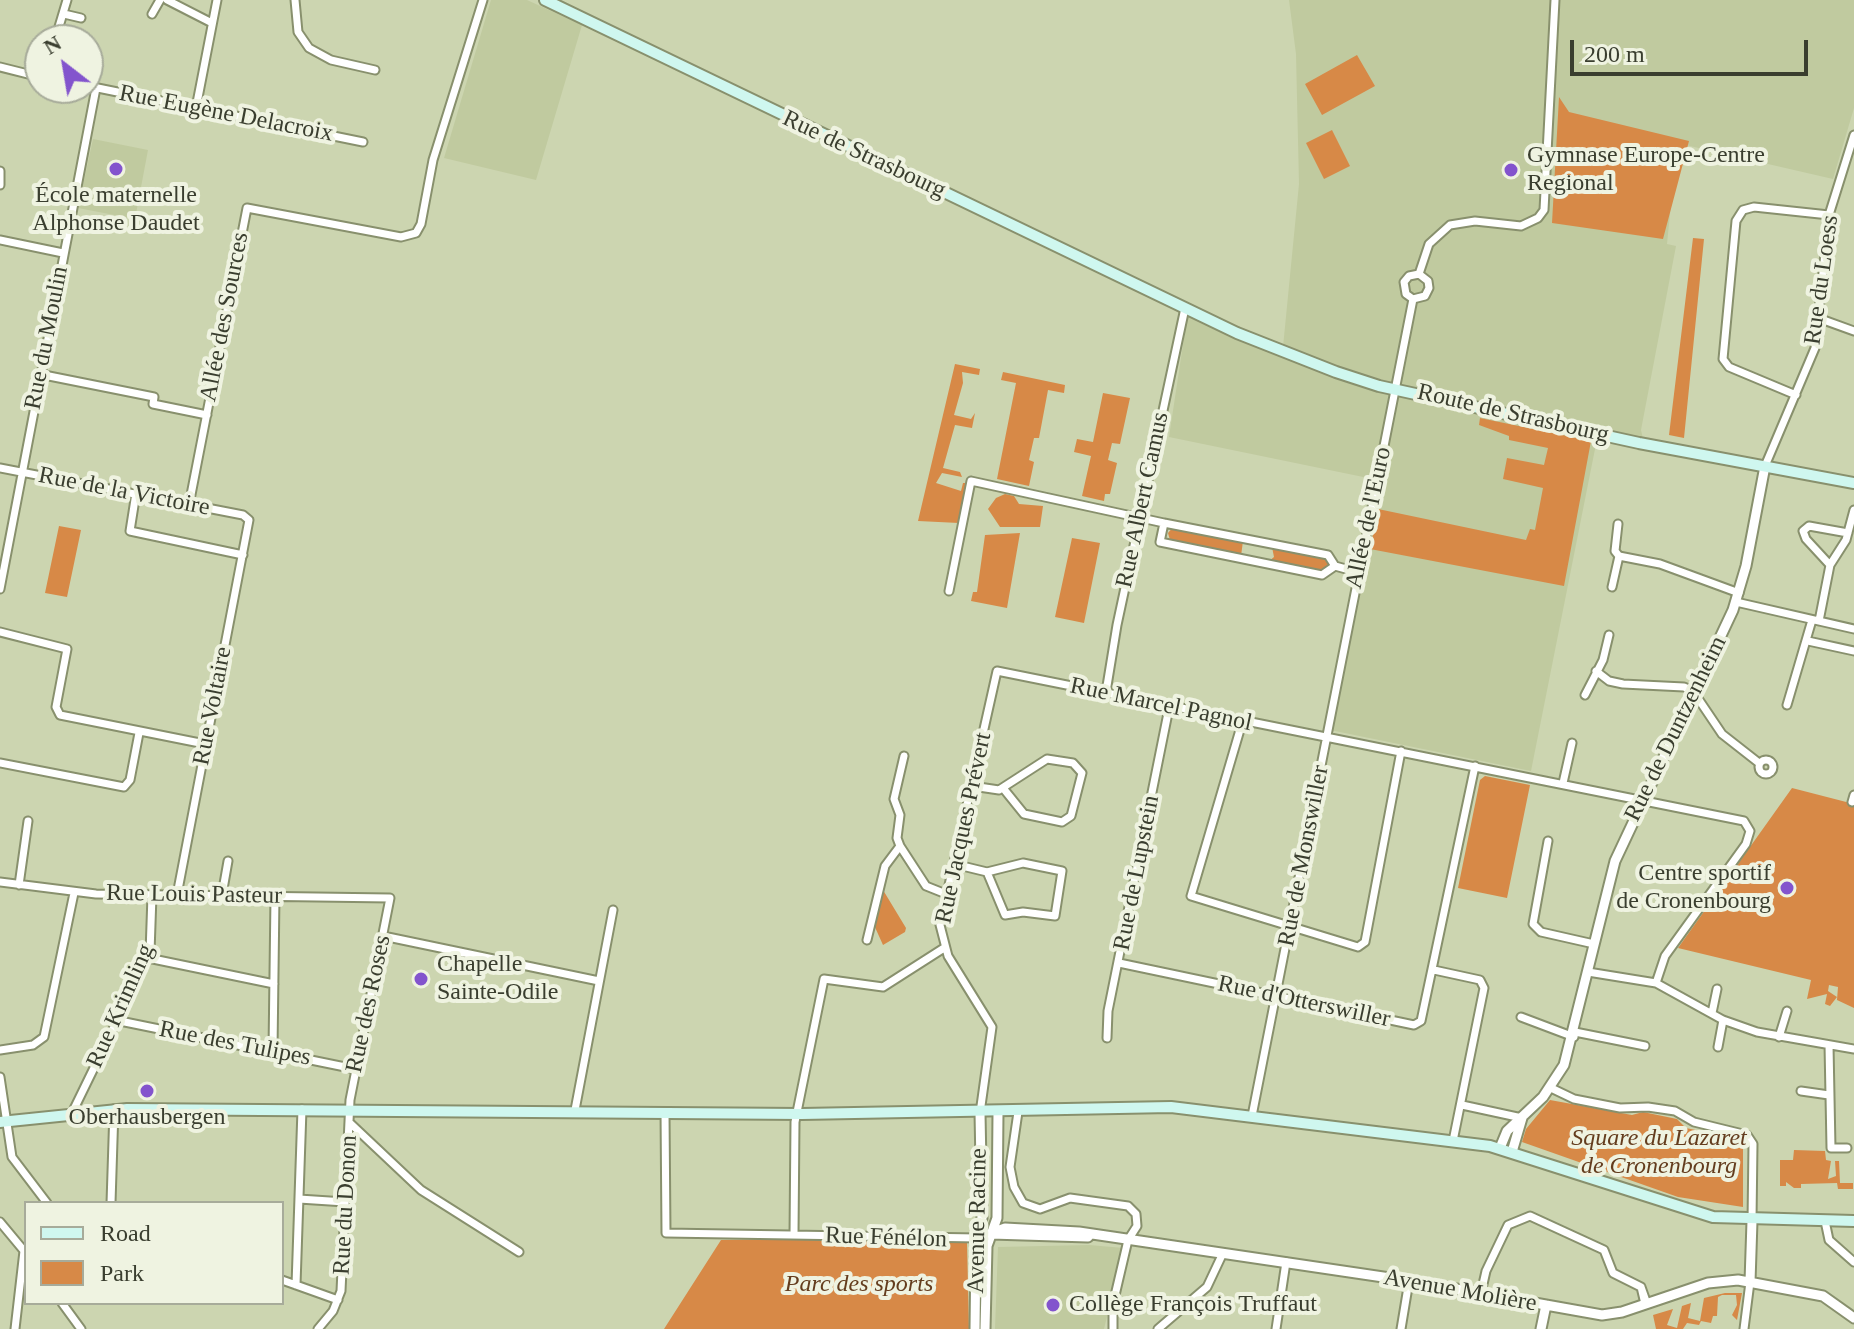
<!DOCTYPE html>
<meta charset="utf-8">
<style>
body{margin:0}
#map{position:relative;width:1854px;height:1329px;overflow:hidden;background:#ccd5b0;font-family:Georgia,serif}
canvas{display:block}
.legend{position:absolute;left:24px;top:1201px;width:260px;height:104px;box-sizing:border-box;background:#eff3e1;border:2px solid #a7ab9a;margin:0;padding:10px 14px;list-style:none;font-size:24px;color:#3a3e2f}
.legend li{display:flex;align-items:center;gap:16px;height:40px}
.legend b{width:40px;border:2px solid #a7ab9a}
.north{position:absolute;left:24px;top:24px;width:80px;height:80px;box-sizing:border-box;background:#eff3e1;border:2px solid #a7ab9a;border-radius:50%;rotate:329deg;font-size:22px;font-weight:700;line-height:32px;text-align:center;color:#3a3e2f}
.north::after{content:'';display:block;margin:auto;width:28px;height:36px;background:#8354cd;clip-path:polygon(50% 0,100% 100%,50% 72%,0 100%)}
.scale{position:absolute;left:1570px;top:40px;width:238px;height:36px;box-sizing:border-box;border:4px solid #3a3e2f;border-top:0;padding-left:10px;font-size:24px;line-height:28px;white-space:nowrap;color:#3a3e2f;-webkit-text-stroke:6px #eff3e1;paint-order:stroke}
</style>
<div id="map">
<canvas width="1854" height="1329"></canvas>
<ul class="legend">
<li><b style="height:10px;background:#cff7ef"></b>Road</li>
<li><b style="height:22px;background:#d78947"></b>Park</li>
</ul>
<div class="north">N</div>
<div class="scale">200 m</div>
</div>
<script>
const context = document.querySelector('canvas').getContext('2d');
context.lineJoin = 'round';
function fillPath(path, color) {
  context.fillStyle = color;
  context.fill(path, 'evenodd');
}
function shape(rows) {
  const path = new Path2D();
  for (const r of rows) {
    if (r.length === 3) {
      path.moveTo(r[0] + r[2], r[1]);
      path.arc(r[0], r[1], r[2], 0, 2 * Math.PI);
      continue;
    }
    path.moveTo(r[0], r[1]);
    for (let i = 2; i < r.length; i += 2) path.lineTo(r[i], r[i + 1]);
  }
  return path;
}
function stroke(path, color, width, dash) {
  context.strokeStyle = color;
  context.lineWidth = width;
  context.lineCap = dash ? 'butt' : 'round';
  context.setLineDash(dash || []);
  context.stroke(path);
}
function drawText(font, color, halo, rows, align = 'center') {
  context.font = font + ' Georgia,serif';
  context.lineWidth = 8;
  context.setLineDash([]);
  context.textBaseline = 'middle';
  context.strokeStyle = halo;
  context.fillStyle = color;
  for (const [text, x, y, turn = 0] of rows) {
    context.save();
    context.translate(x, y);
    context.rotate((+turn || 0) * Math.PI / 180);
    context.textAlign = isNaN(turn) ? turn : align;
    if (halo) context.strokeText(text, 0, 0);
    context.fillText(text, 0, 0);
    context.restore();
  }
}
const built = shape([
 [491,0,527,0,582,25,536,180,444,158],
 [1289,0,1854,0,1854,108,1833,179,1677,143,1667,244,1676,246,1641,430,1645,447,1597,439,1531,771,1325,729,1373,479,1169,437,1189,305,1283,347,1299,184,1296,54],
 [93,139,148,150,135,219,78,208],
 [1089,1245,1124,1248,1104,1329,995,1329,998,1247]
]);
const green = shape([
 [1357,55,1375,86,1322,115,1305,84],
 [1559,97,1569,112,1689,141,1663,239,1552,223],
 [1332,130,1350,166,1324,179,1306,143],
 [1693,238,1704,239,1684,438,1669,435],
 [955,364,980,369,979,375,962,372,963,383,954,415,971,419,975,413,972,428,955,425,943,468,960,472,962,477,942,473,936,483,961,491,963,483,967,483,959,523,918,521],
 [1003,372,1065,385,1064,393,1048,390,1039,438,1034,438,1029,460,1034,462,1029,486,997,479,1016,383,1001,380],
 [1103,393,1130,398,1120,444,1112,443,1108,460,1117,463,1110,494,1105,494,1104,501,1082,496,1091,456,1074,452,1077,439,1093,442],
 [1480,418,1591,441,1564,586,1370,549,1378,509,1526,540,1530,529,1535,530,1543,488,1503,479,1507,458,1544,465,1548,448,1509,440,1509,436,1479,425],
 [1005,494,1014,496,1019,504,1043,506,1040,527,1000,527,988,509,996,498],
 [59,526,81,530,67,597,45,593],
 [1174,526,1243,541,1241,556,1170,540,1168,533],
 [1020,533,1007,608,971,601,973,592,977,592,985,535],
 [1072,538,1100,543,1084,623,1055,617],
 [1272,547,1327,557,1330,565,1322,572,1269,561,1274,557],
 [1485,776,1530,785,1507,898,1458,888,1480,780],
 [1792,788,1854,804,1854,1008,1837,1000,1838,987,1829,985,1828,991,1837,997,1830,1006,1825,1004,1827,994,1807,999,1811,980,1678,948],
 [883,890,906,928,905,932,883,945,874,925],
 [1550,1100,1632,1115,1643,1112,1677,1119,1686,1128,1743,1140,1743,1207,1678,1197,1522,1142,1526,1129],
 [1794,1150,1825,1151,1826,1160,1831,1161,1828,1179,1836,1176,1835,1161,1839,1161,1840,1183,1853,1183,1853,1189,1838,1189,1837,1183,1801,1184,1801,1188,1794,1188,1786,1182,1786,1186,1780,1186,1780,1160,1793,1160],
 [794,1239,967,1243,969,1329,664,1329,721,1240],
 [1725,1293,1742,1293,1737,1320,1732,1315,1737,1305,1736,1295,1722,1295,1718,1297,1717,1316,1713,1316,1711,1323,1701,1321,1699,1325,1687,1323,1683,1329,1656,1329,1653,1315,1673,1309,1667,1325,1677,1328,1682,1306,1691,1303,1688,1318,1700,1321,1704,1298]
]);
const minor = shape([
 [167,0,212,23],
 [295,0,298,32,309,48,331,60,375,70],
 [64,14,81,18],
 [152,14,160,0],
 [55,40,67,0],
 [0,67,40,77],
 [88,86,363,142],
 [196,108,217,0],
 [0,171,0,185],
 [0,240,63,253],
 [1419,274,1429,244,1450,225,1475,221,1521,226,1538,218,1544,210,1555,0],
 [1413,299,1425,296,1429,288,1428,281,1419,274],
 [1413,299,1406,294,1404,282,1409,276,1419,274],
 [1818,318,1854,331],
 [39,374,154,397,153,404,207,415],
 [1796,395,1729,367,1723,359,1736,221,1743,210,1754,207,1829,215],
 [1765,466,1815,348,1829,215,1854,135],
 [0,468,243,515,249,520,177,895],
 [136,493,130,531,243,555],
 [189,505,247,208,401,237,416,233,421,224,433,160,483,0],
 [1619,556,1660,564,1739,593],
 [1830,565,1806,539,1803,531,1809,526,1848,533],
 [1335,566,1322,575,1160,542,1164,523,1328,555,1335,566,1357,572],
 [1612,587,1619,556,1615,551,1618,524],
 [0,589,96,88],
 [949,591,971,481,1164,523],
 [1736,602,1854,629],
 [1819,621,1830,565,1846,540,1854,510],
 [0,632,67,649,56,707,60,715,205,744],
 [1808,641,1854,651],
 [1596,671,1609,681,1623,684,1684,687,1693,691,1722,734,1759,763],
 [1106,692,1117,625,1185,308],
 [1585,695,1603,660,1609,635],
 [1787,705,1812,620],
 [1242,723,1191,896,1358,947,1365,942,1401,751],
 [1766,767,7],
 [0,763,124,787,130,780,139,733],
 [1563,783,1572,743],
 [972,786,999,790,1047,759,1073,763,1082,773,1071,816,1062,822,1024,814,1003,788],
 [1852,802,1854,795],
 [1548,841,1533,924,1541,932,1594,944],
 [900,846,926,886,946,894],
 [954,864,987,872,1005,915,1023,912,1055,916,1062,871,1023,863,987,872],
 [0,882,96,894,390,898,350,1100,341,1291,333,1311,318,1329],
 [19,885,28,821],
 [222,895,228,861],
 [383,936,599,981],
 [867,940,885,866,900,846,897,838,900,815,894,799,904,756],
 [148,958,274,984],
 [1119,963,1414,1025,1421,1021,1475,766],
 [1434,970,1480,980,1484,988,1453,1141],
 [1588,972,1656,983,1723,1020,1757,1032,1854,1049],
 [1712,1013,1717,989],
 [1521,1017,1574,1037],
 [115,1020,355,1069],
 [1575,1032,1645,1046],
 [1779,1037,1787,1011],
 [1107,1038,1108,1011,1169,708],
 [1829,1045,1831,1148,1847,1148],
 [1718,1047,1723,1020],
 [0,1050,33,1045,44,1037,74,893],
 [273,1051,275,896],
 [0,1077,12,1157,47,1203],
 [1551,1088,1574,1099,1620,1108,1648,1107,1675,1111,1694,1122,1747,1135,1753,1144,1752,1221],
 [1801,1091,1829,1095],
 [1462,1105,1522,1118],
 [575,1110,613,910],
 [665,1112,666,1233,978,1238],
 [1018,1112,1010,1167,1014,1187,1023,1203,1040,1209,1070,1198,1128,1206,1136,1214,1137,1226,1128,1240,1113,1304,1113,1329],
 [72,1113,150,953,152,895],
 [980,1113,992,1027,948,956,940,925,997,671,1744,821,1750,831,1746,844,1665,956,1656,983],
 [1252,1116,1413,299],
 [351,1124,421,1190,519,1252],
 [299,1199,345,1202],
 [111,1203,114,1109],
 [1825,1221,1829,1240,1854,1262],
 [0,1222,25,1252],
 [794,1235,795,1122,824,979,883,987,944,948],
 [282,1280,338,1300],
 [296,1285,302,1109],
 [1481,1293,1486,1271,1508,1225,1530,1216,1604,1250,1613,1273,1641,1287],
 [62,1303,81,1329],
 [1645,1304,1641,1287,1647,1304],
 [15,1329,24,1251],
 [1158,1329,1207,1287,1223,1253],
 [1276,1329,1286,1262],
 [1401,1329,1409,1281],
 [1744,1329,1750,1282]
]);
const tertiary = shape([
 [1500,1148,1507,1131,1543,1097,1564,1065,1615,861,1733,610,1746,566,1765,466],
 [1512,1152,1522,1118],
 [991,1234,1088,1237],
 [978,1238,1005,1228,1079,1232,1417,1282,1602,1315,1622,1312,1708,1283,1738,1280,1823,1296,1854,1318],
 [1750,1282,1752,1221],
 [975,1329,976,1246,982,1218,980,1113],
 [985,1329,987,1246,997,1218,998,1113],
 [1541,1329,1546,1305]
]);
const secondary = shape([
 [545,0,1237,333,1336,372,1379,386,1639,443,1854,483],
 [0,1122,127,1109,802,1114,1171,1107,1490,1146,1713,1217,1854,1221]
]);
const markers = [
 [116,169,8,"#8354cd"],
 [1511,170,8,"#8354cd"],
 [1787,888,8,"#8354cd"],
 [421,979,8,"#8354cd"],
 [147,1091,8,"#8354cd"],
 [1053,1305,8,"#8354cd"]
];
const streetNames = [
 ["Rue Eugène Delacroix",226,114,11],
 ["Rue de Strasbourg",864,155,25],
 ["Rue du Loess",1822,280,-82],
 ["Allée des Sources",225,317,-79],
 ["Rue du Moulin",47,338,-79],
 ["Route de Strasbourg",1513,414,13],
 ["Rue de la Victoire",124,492,11],
 ["Rue Albert Camus",1143,500,-78],
 ["Allée de l'Euro",1369,518,-78],
 ["Rue Marcel Pagnol",1161,705,12],
 ["Rue Voltaire",213,706,-79],
 ["Rue de Duntzenheim",1676,729,-64],
 ["Rue Jacques Prévert",964,828,-78],
 ["Rue de Monswiller",1304,856,-79],
 ["Rue de Lupstein",1137,873,-79],
 ["Rue Louis Pasteur",194,895,1],
 ["Rue d'Otterswiller",1304,1002,12],
 ["Rue des Roses",369,1004,-78],
 ["Rue Krimling",121,1006,-66],
 ["Rue des Tulipes",235,1044,11],
 ["Rue du Donon",346,1205,-87],
 ["Avenue Racine",978,1221,-89],
 ["Rue Fénélon",886,1238,2],
 ["Avenue Molière",1460,1291,10]
];
const poiNames = [
 ["Gymnase Europe-Centre",1527,156],
 ["Regional",1527,184],
 ["École maternelle",116,196,"center"],
 ["Alphonse Daudet",116,224,"center"],
 ["Centre sportif",1771,874,"right"],
 ["de Cronenbourg",1771,902,"right"],
 ["Chapelle",437,965],
 ["Sainte-Odile",437,993],
 ["Oberhausbergen",147,1118,"center"],
 ["Collège François Truffaut",1069,1305]
];
const parkNames = [
 ["Square du Lazaret",1659,1139],
 ["de Cronenbourg",1659,1167],
 ["Parc des sports",859,1285]
];
fillPath(built, '#c0ca9f');
fillPath(green, '#d78947');
stroke(minor, '#88906d', 11);
stroke(tertiary, '#88906d', 13);
stroke(secondary, '#88906d', 14);
stroke(minor, '#fff', 7);
stroke(tertiary, '#fff', 9);
stroke(secondary, '#cff7ef', 10);
for (const [x, y, r, color] of markers) {
  const dot = new Path2D();
  dot.arc(x, y, r, 0, 2 * Math.PI);
  context.fillStyle = color;
  context.fill(dot);
  stroke(dot, '#eff3e1', 3);
}
drawText('24px', '#3a3e2f', '#eff3e1', streetNames);
drawText('24px', '#3a3e2f', '#eff3e1', poiNames, 'left');
drawText('italic 24px', '#643d1e', '#eff3e1', parkNames);
</script>
